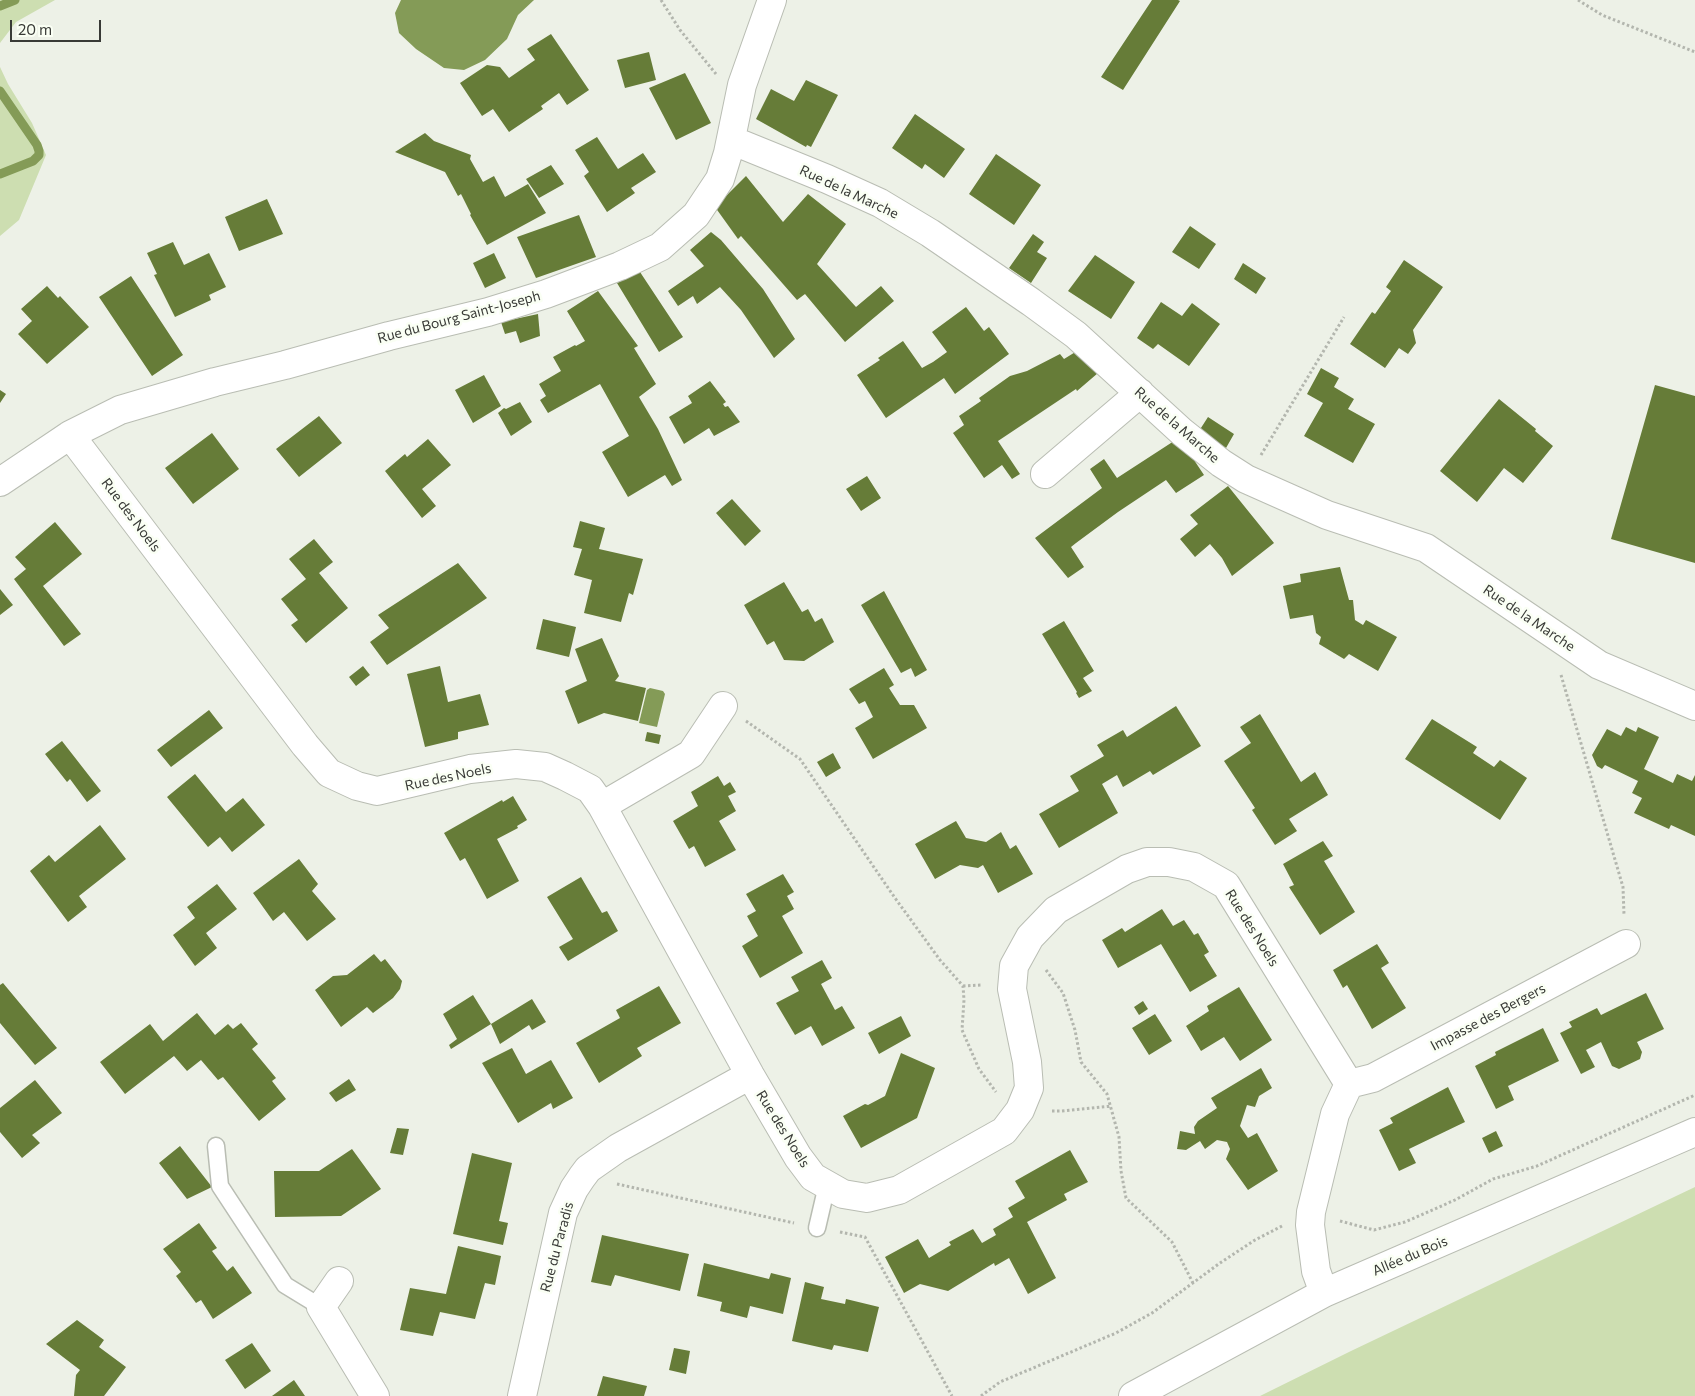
<!DOCTYPE html>
<meta charset="utf-8">
<style>
body{margin:0}
#map{position:relative;width:1695px;height:1396px;overflow:hidden;background:#edf1e7;font-family:Commissioner,sans-serif}
canvas{display:block}
.scale{position:absolute;left:10px;top:20px;width:91px;height:22px;box-sizing:border-box;border:2px solid #383a36;border-top:0;padding-left:6px;font-size:15px;line-height:18px;white-space:nowrap;color:#383a36;-webkit-text-stroke:4px #fafff4;paint-order:stroke}
</style>
<div id="map">
<canvas width="1695" height="1396"></canvas>
<div class="scale">20 m</div>
</div>
<script>
const context = document.querySelector('canvas').getContext('2d');
context.lineJoin = 'round';
function fillPath(path, color) {
  context.fillStyle = color;
  context.fill(path, 'evenodd');
}
function shape(rows) {
  const path = new Path2D();
  for (const r of rows) {
    path.moveTo(r[0], r[1]);
    for (let i = 2; i < r.length; i += 2) path.lineTo(r[i], r[i + 1]);
  }
  return path;
}
function stroke(path, color, width, dash) {
  context.strokeStyle = color;
  context.lineWidth = width;
  context.lineCap = dash ? 'butt' : 'round';
  context.setLineDash(dash || []);
  context.stroke(path);
}
function drawText(font, color, halo, rows, align = 'center') {
  context.font = font + ' Commissioner,sans-serif';
  context.lineWidth = 5;
  context.setLineDash([]);
  context.textBaseline = 'middle';
  context.strokeStyle = halo;
  context.fillStyle = color;
  for (const [text, x, y, turn = 0] of rows) {
    context.save();
    context.translate(x, y);
    context.rotate((+turn || 0) * Math.PI / 180);
    context.textAlign = isNaN(turn) ? turn : align;
    if (halo) context.strokeText(text, 0, 0);
    context.fillText(text, 0, 0);
    context.restore();
  }
}
const green = shape([
 [0,0,55,0,16,22,0,43],
 [0,67,8,84,32,123,46,155,19,220,0,236],
 [1695,1187,1695,1396,1260,1396,1351,1351]
]);
const water = shape([
 [401,0,534,0,518,15,507,39,485,60,464,70,444,68,416,49,399,33,395,13],
 [650,688,663,691,665,694,657,727,639,723,647,690]
]);
const stream = shape([
 [0,6,15,0],
 [0,91,37,145,39,151,39,155,33,161,0,174]
]);
const building = shape([
 [1152,0,1178,0,1180,1,1123,90,1101,77],
 [551,34,589,90,567,105,559,93,541,106,543,109,509,132,493,109,482,116,460,83,487,65,500,67,509,78,535,60,527,49],
 [649,52,656,80,625,88,617,60],
 [685,73,711,123,676,140,649,88],
 [806,80,838,95,811,147,807,145,806,147,756,119,771,89,794,101],
 [915,114,965,149,944,178,925,164,922,169,892,148],
 [425,133,434,141,471,155,470,159,483,182,494,176,505,197,528,184,546,213,487,245,470,215,471,214,461,194,458,196,445,172,395,152],
 [597,137,618,169,643,153,656,172,631,188,635,193,607,212,584,176,589,172,575,150],
 [996,154,1041,185,1014,225,969,194],
 [551,165,564,184,539,198,526,179],
 [746,176,783,222,808,194,846,224,817,264,856,307,881,286,894,301,845,342,805,294,797,300,741,236,738,239,715,207],
 [267,199,283,234,239,251,225,217],
 [579,215,596,257,536,278,517,237],
 [1190,226,1216,244,1199,269,1172,252],
 [711,232,721,240,763,289,795,339,774,358,741,310,720,287,697,304,693,296,678,306,668,291,704,266,690,250],
 [1033,234,1044,242,1037,252,1047,258,1031,283,1009,268],
 [173,242,184,265,209,253,226,287,209,295,211,300,175,317,154,275,157,274,147,253],
 [494,253,506,278,485,288,473,263],
 [1095,255,1135,282,1111,319,1068,291],
 [1404,260,1443,287,1413,330,1416,343,1408,354,1399,348,1385,368,1350,344,1372,312,1375,314,1391,291,1386,287],
 [1243,263,1266,278,1256,294,1234,279],
 [640,272,683,337,659,352,617,283],
 [131,276,183,355,152,376,99,297],
 [47,286,58,298,60,296,89,327,47,364,18,334,32,321,21,309],
 [598,291,638,346,634,348,656,384,639,397,658,429,682,480,672,486,665,475,628,497,602,452,629,436,600,384,548,413,540,400,546,396,539,384,561,371,553,357,575,345,576,346,585,341,567,311],
 [1161,302,1182,316,1192,303,1220,324,1189,366,1158,344,1153,349,1137,338],
 [966,307,984,331,989,327,1009,354,955,394,944,378,886,418,857,375,880,360,878,358,903,341,922,368,933,362,947,352,932,332],
 [538,314,540,336,520,343,516,331,505,334,501,322],
 [1077,351,1098,373,1077,391,1076,389,998,441,1020,474,1012,479,1002,465,984,478,953,433,964,425,959,416,981,401,979,398,1010,376,1027,371,1060,354,1064,359],
 [1321,368,1339,378,1334,387,1354,399,1348,409,1375,424,1353,463,1304,436,1323,403,1307,394],
 [484,375,501,406,473,423,455,390],
 [710,381,726,402,723,404,725,407,728,406,740,422,714,436,709,428,684,444,669,417,692,403,688,396],
 [1655,385,1695,396,1695,563,1611,539],
 [0,390,6,394,0,403],
 [1499,399,1536,429,1535,431,1553,446,1523,483,1504,468,1477,502,1440,471],
 [520,402,532,422,511,436,498,413,504,408,506,409],
 [319,416,342,443,299,477,276,449],
 [1208,417,1234,434,1226,448,1199,431],
 [212,433,239,469,193,504,165,468],
 [428,439,451,465,422,489,436,506,422,518,385,471,405,454,407,457],
 [1174,441,1194,460,1204,475,1176,493,1166,480,1118,512,1076,543,1071,547,1084,567,1068,578,1035,538,1102,488,1090,469,1104,459,1117,478],
 [867,476,881,498,861,511,846,489],
 [1228,486,1274,543,1232,576,1222,558,1210,544,1195,557,1180,539,1198,524,1190,515],
 [732,499,761,531,745,546,716,513],
 [580,521,605,528,599,549,643,559,633,595,629,593,621,622,584,613,592,580,574,575,582,549,573,547],
 [55,522,82,554,43,586,81,634,64,646,14,579,26,569,15,557],
 [314,539,333,562,319,573,348,608,306,643,291,625,298,620,281,599,306,579,289,559],
 [458,563,487,598,387,665,370,642,389,628,378,615],
 [1340,567,1349,600,1353,600,1355,620,1363,625,1366,620,1397,637,1378,671,1349,654,1344,659,1319,644,1321,637,1316,633,1313,615,1290,619,1283,586,1301,582,1300,574],
 [784,582,802,612,808,609,815,622,822,618,834,642,804,661,784,660,774,641,767,645,744,605],
 [0,589,13,605,0,615],
 [884,591,927,670,915,677,911,668,901,673,861,605],
 [543,619,576,627,569,657,536,649],
 [1064,621,1094,671,1083,678,1092,691,1079,698,1076,693,1077,692,1042,634],
 [602,638,619,676,615,681,646,688,638,721,604,713,578,724,565,691,587,681,575,649],
 [363,666,370,675,356,686,349,677],
 [440,666,448,702,480,694,489,725,458,732,458,739,425,747,407,674],
 [884,668,894,685,889,688,900,705,914,705,927,728,873,759,855,728,873,717,865,701,859,704,849,689],
 [1176,706,1201,746,1153,775,1150,771,1123,787,1117,775,1102,784,1118,813,1059,848,1039,814,1079,791,1070,776,1104,756,1097,745,1123,730,1127,737],
 [209,710,223,728,171,767,157,750],
 [1260,714,1301,782,1315,772,1328,795,1289,819,1297,831,1275,845,1252,810,1255,808,1224,761,1251,743,1240,727],
 [1432,719,1477,747,1473,753,1494,767,1500,760,1527,778,1500,820,1405,759],
 [1626,727,1636,732,1638,727,1659,737,1644,769,1673,783,1677,774,1692,781,1695,775,1695,836,1671,825,1669,829,1634,813,1642,798,1632,793,1638,781,1605,765,1602,769,1597,766,1592,755,1607,729,1621,736],
 [647,732,661,735,659,744,645,741],
 [62,741,101,791,87,802,70,779,67,782,45,754],
 [833,753,841,768,826,777,817,762],
 [195,774,226,812,243,798,265,825,232,852,220,837,208,847,167,797],
 [718,776,724,786,730,782,736,792,728,796,736,811,719,821,736,850,705,867,694,846,689,849,673,821,698,806,691,792],
 [513,796,527,820,517,826,518,828,497,839,519,881,487,899,465,858,460,861,444,833,502,800,503,802],
 [956,821,966,838,986,842,1001,832,1010,849,1016,845,1033,874,998,893,983,865,978,868,960,865,935,879,915,844],
 [100,825,126,859,79,896,87,907,68,922,30,871,49,855,55,862],
 [1323,841,1333,856,1324,861,1355,912,1320,935,1289,887,1294,885,1283,864],
 [299,859,318,884,312,891,336,919,307,941,284,912,273,921,253,893],
 [783,874,794,892,787,896,794,909,782,916,803,953,760,978,742,946,758,936,747,916,756,911,746,894],
 [581,877,602,913,607,911,618,931,568,961,559,947,573,939,547,897],
 [217,884,237,909,206,933,217,948,195,966,173,935,195,918,187,907],
 [1162,909,1173,926,1184,920,1194,935,1198,933,1209,952,1204,955,1217,976,1190,992,1161,944,1118,968,1102,940,1122,928,1125,932],
 [1377,944,1389,963,1381,968,1406,1008,1372,1029,1347,985,1343,988,1333,970],
 [374,954,381,962,385,959,402,981,400,989,393,998,373,1013,367,1007,341,1027,315,990,333,976,347,975],
 [822,960,832,978,821,984,835,1010,842,1006,855,1028,822,1046,811,1026,795,1035,776,1003,799,991,791,977],
 [3,983,57,1048,35,1065,0,1023,0,985],
 [659,986,681,1023,637,1048,642,1056,599,1083,576,1043,620,1018,616,1010],
 [1239,987,1272,1040,1240,1061,1224,1037,1201,1051,1186,1026,1209,1011,1207,1006],
 [1646,993,1664,1029,1637,1042,1642,1052,1640,1059,1619,1069,1612,1066,1601,1042,1586,1050,1595,1067,1581,1074,1560,1033,1572,1027,1569,1022,1597,1008,1601,1015],
 [473,995,491,1024,451,1049,449,1045,457,1039,443,1014],
 [532,999,546,1022,532,1030,529,1025,500,1044,491,1024],
 [1143,1001,1148,1009,1139,1015,1134,1007],
 [197,1013,215,1035,228,1024,233,1029,241,1023,258,1044,252,1049,276,1078,272,1081,286,1099,259,1121,223,1077,218,1080,201,1060,187,1071,174,1056,125,1094,100,1062,150,1024,163,1041],
 [1155,1014,1172,1041,1149,1055,1132,1028],
 [901,1016,911,1036,879,1054,868,1033],
 [1543,1028,1559,1061,1508,1086,1514,1100,1496,1109,1475,1066,1496,1055,1495,1052],
 [512,1048,526,1074,551,1060,573,1098,553,1109,551,1103,518,1123,482,1063],
 [901,1053,935,1068,917,1118,861,1148,843,1116,865,1104,868,1105,885,1096],
 [1261,1068,1272,1088,1259,1096,1255,1107,1247,1105,1240,1126,1248,1138,1257,1133,1278,1171,1248,1190,1226,1159,1230,1149,1227,1142,1217,1140,1205,1149,1200,1141,1186,1150,1177,1149,1180,1131,1195,1134,1194,1127,1198,1121,1217,1108,1211,1098],
 [349,1079,356,1090,336,1102,329,1093],
 [35,1080,62,1113,32,1135,40,1143,22,1158,0,1132,0,1108],
 [1448,1087,1465,1122,1409,1149,1416,1163,1399,1171,1379,1130,1393,1123,1390,1118],
 [397,1128,409,1129,403,1155,390,1153],
 [1496,1131,1503,1146,1489,1153,1482,1138],
 [180,1146,212,1187,187,1199,159,1163],
 [352,1149,381,1189,341,1216,275,1217,274,1171,319,1171],
 [1070,1150,1088,1182,1064,1194,1067,1200,1027,1222,1056,1278,1028,1294,1009,1258,995,1266,994,1263,948,1291,920,1284,904,1293,885,1257,918,1239,929,1258,951,1245,949,1242,973,1229,982,1243,996,1235,993,1229,1013,1217,1008,1208,1025,1198,1015,1181],
 [472,1153,512,1163,499,1221,508,1223,503,1245,453,1234],
 [199,1223,217,1248,212,1251,227,1271,233,1266,252,1293,213,1319,201,1300,196,1303,176,1276,181,1272,163,1249],
 [602,1235,689,1254,680,1291,615,1275,611,1286,591,1282],
 [458,1246,501,1256,495,1285,485,1283,475,1319,440,1312,433,1336,400,1330,410,1288,446,1294],
 [704,1263,769,1279,771,1273,791,1278,783,1314,750,1306,747,1318,720,1311,722,1302,697,1296],
 [805,1282,824,1287,821,1299,845,1304,846,1299,879,1307,868,1352,834,1345,832,1350,792,1341],
 [77,1320,104,1340,99,1347,126,1367,104,1396,74,1396,76,1375,80,1370,46,1344],
 [252,1343,271,1371,245,1389,225,1360],
 [674,1348,690,1351,686,1374,669,1370],
 [603,1376,647,1386,644,1396,597,1396],
 [294,1380,305,1396,272,1396]
]);
const path = shape([
 [661,0,680,30,716,74],
 [1578,0,1602,15,1695,52],
 [1261,455,1344,317],
 [1561,675,1623,887,1624,915],
 [746,721,800,759,895,898,940,960,963,986,964,1000,962,1030,979,1069,996,1092],
 [1046,970,1063,993,1075,1030,1081,1062,1107,1094,1119,1137,1121,1171,1126,1198,1172,1242,1193,1283],
 [963,986,982,985],
 [1052,1111,1062,1111,1111,1106],
 [617,1184,794,1223],
 [1340,1221,1374,1230,1405,1222,1455,1200,1493,1179,1537,1166,1695,1095],
 [840,1232,865,1237,952,1396],
 [981,1396,1000,1382,1116,1333,1152,1313,1220,1263,1255,1240,1282,1226]
]);
const service = shape([
 [216,1146,220,1186,285,1285,321,1307],
 [817,1228,827,1185]
]);
const minor = shape([
 [731,140,827,179,880,203,930,233,1031,302,1076,335,1182,432,1221,463,1246,479,1327,515,1426,548,1599,665,1695,706],
 [70,435,305,745,329,773,357,786,377,791,470,769,516,764,545,767,565,776,590,789,602,806,750,1075,798,1157,813,1177,843,1194,867,1198,899,1190,1004,1131,1020,1110,1029,1088,1027,1062,1012,989,1014,966,1030,937,1056,910,1127,869,1147,862,1169,862,1194,867,1226,885,1349,1084,1335,1114,1311,1212,1310,1225,1316,1271,1324,1293],
 [1045,474,1140,393],
 [0,482,70,435,120,410,215,382,285,365,389,336,488,312,546,294,620,266,660,247,696,215,720,179,728,153,742,85,772,0],
 [602,806,691,754,723,706],
 [1349,1084,1373,1078,1626,944],
 [339,1281,321,1307,375,1396],
 [522,1396,563,1213,574,1189,582,1177,588,1169,618,1148,750,1075],
 [1133,1396,1324,1293,1695,1132]
]);
const streetNames = [
 ["Rue de la Marche",849,192,25],
 ["Rue du Bourg Saint-Joseph",459,317,-15],
 ["Rue de la Marche",1177,425,41],
 ["Rue des Noels",131,515,53],
 ["Rue de la Marche",1529,618,34],
 ["Rue des Noels",448,777,-12],
 ["Rue des Noels",1252,928,58],
 ["Impasse des Bergers",1488,1017,-28],
 ["Rue des Noels",783,1129,58],
 ["Rue du Paradis",557,1247,-75],
 ["Allée du Bois",1410,1256,-23]
];
fillPath(green, '#cddeb1');
fillPath(water, '#849b57');
stroke(stream, '#849b57', 9);
fillPath(building, '#667c38');
stroke(service, '#b9bdb3', 19);
stroke(minor, '#b9bdb3', 30);
stroke(path, '#b3b6ae', 3, [2.5, 2.5]);
stroke(service, '#fff', 16);
stroke(minor, '#fff', 28);
drawText('14px', '#383a36', '#fafff4', streetNames);
</script>
